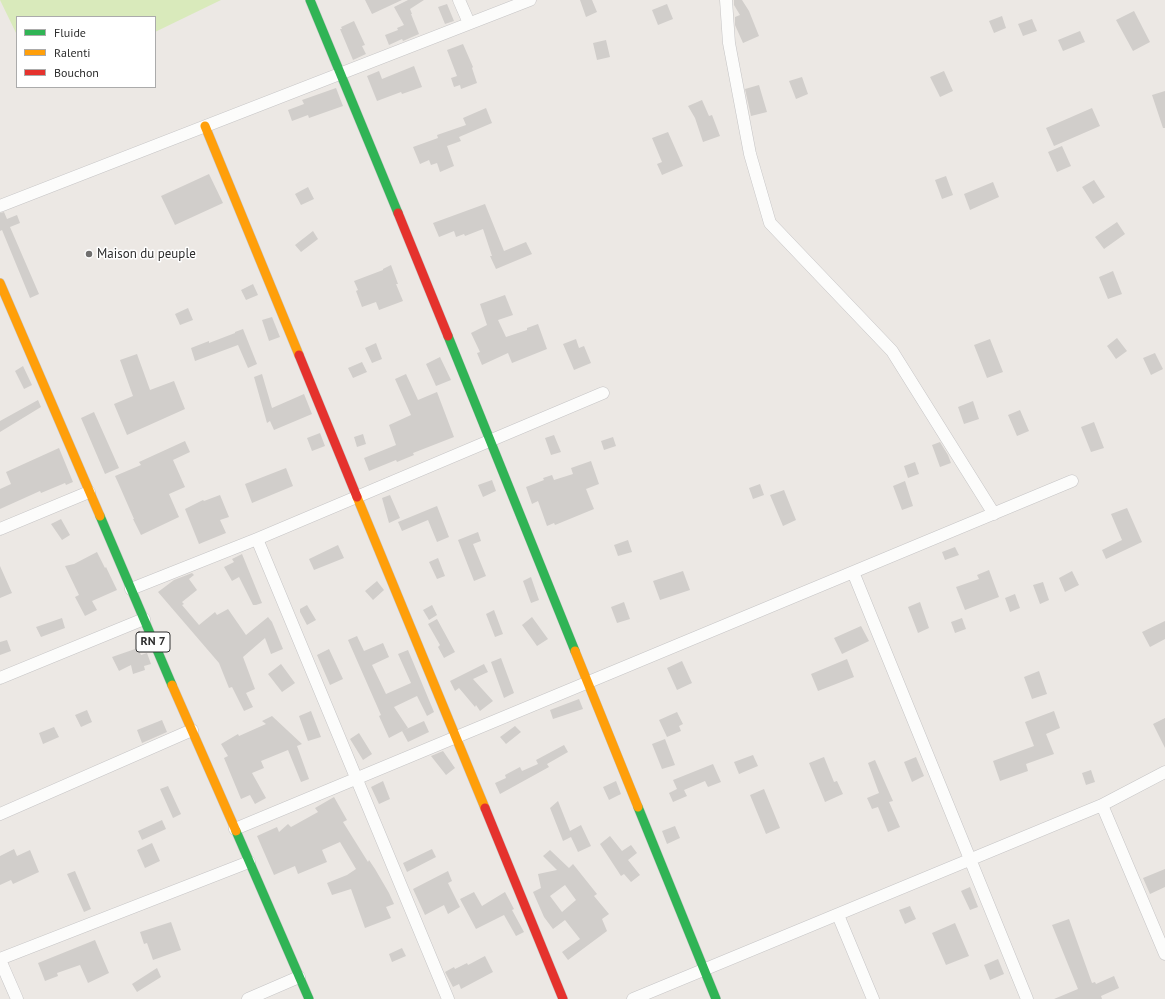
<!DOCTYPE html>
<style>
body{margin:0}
#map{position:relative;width:1165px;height:999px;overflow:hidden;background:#ece8e4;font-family:"PT Sans",sans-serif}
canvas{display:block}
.legend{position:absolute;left:16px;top:16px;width:140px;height:72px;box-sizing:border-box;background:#fff;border:1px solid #ababab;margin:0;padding:5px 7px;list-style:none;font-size:12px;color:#2e2e2e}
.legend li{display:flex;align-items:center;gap:8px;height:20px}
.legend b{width:20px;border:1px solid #ababab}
</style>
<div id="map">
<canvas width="1165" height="999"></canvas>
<ul class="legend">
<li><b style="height:5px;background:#30b455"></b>Fluide</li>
<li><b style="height:5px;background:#ff9f0a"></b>Ralenti</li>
<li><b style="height:5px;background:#e5322d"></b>Bouchon</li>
</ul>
</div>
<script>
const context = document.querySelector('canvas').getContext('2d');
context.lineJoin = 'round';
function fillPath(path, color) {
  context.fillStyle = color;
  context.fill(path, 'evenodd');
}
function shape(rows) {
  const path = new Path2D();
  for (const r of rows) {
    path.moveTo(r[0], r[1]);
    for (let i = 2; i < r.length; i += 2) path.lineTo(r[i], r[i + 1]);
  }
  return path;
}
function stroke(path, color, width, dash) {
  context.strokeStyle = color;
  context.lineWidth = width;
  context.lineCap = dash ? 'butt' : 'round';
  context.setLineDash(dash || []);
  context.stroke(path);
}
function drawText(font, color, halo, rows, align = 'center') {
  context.font = font + ' "PT Sans",sans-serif';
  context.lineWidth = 3;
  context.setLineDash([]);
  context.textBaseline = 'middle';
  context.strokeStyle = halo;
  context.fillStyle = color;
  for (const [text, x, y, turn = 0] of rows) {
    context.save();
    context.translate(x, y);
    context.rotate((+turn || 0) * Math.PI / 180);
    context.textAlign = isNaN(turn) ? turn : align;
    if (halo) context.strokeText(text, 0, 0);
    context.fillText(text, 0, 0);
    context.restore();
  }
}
const pitch = shape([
 [0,0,221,0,155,32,155,17,17,17,17,35]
]);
const building = shape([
 [365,0,402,0,372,14],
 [408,0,424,0,410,9,412,14,411,14,419,34,403,41,402,39,389,45,385,35,398,30,397,28,404,25,394,7],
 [580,0,592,0,597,12,586,17],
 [734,0,742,0,749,11,759,36,743,43,735,25,735,17,740,15,734,5],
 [447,4,454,21,445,24,438,7],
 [667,4,673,19,658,25,652,10],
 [1134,11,1150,42,1133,51,1116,20],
 [1002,16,1006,28,994,33,989,21],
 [1032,19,1037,31,1023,36,1018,24],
 [354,21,365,45,362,46,366,54,353,60,340,29,342,29,341,27],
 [1080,31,1085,42,1063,51,1058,40],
 [606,40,610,57,597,60,593,43],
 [463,44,473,67,472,68,477,83,461,89,460,85,454,87,451,78,457,76,447,50],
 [414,66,422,87,402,94,401,92,377,101,367,76,379,71,382,79],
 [944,71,953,91,940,97,930,77],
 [802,77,808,94,796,99,789,81],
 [759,85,767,112,751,116,745,89],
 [336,88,343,106,309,118,308,115,292,121,288,110,304,104,302,100],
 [1165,91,1165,128,1163,128,1152,95],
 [702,100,709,116,712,115,720,136,703,142,695,118,688,106],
 [486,108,492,123,459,137,461,141,447,146,454,166,440,172,437,163,431,165,429,160,420,164,413,147,438,138,437,135,466,125,463,118],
 [1092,108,1100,126,1054,146,1046,128],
 [668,132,683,166,662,175,657,164,662,162,652,138],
 [1062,146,1071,166,1057,172,1048,152],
 [209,174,223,203,175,225,161,196],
 [946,176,953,195,942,199,935,180],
 [1094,180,1105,197,1093,204,1082,187],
 [993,182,999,197,970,210,964,194],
 [308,187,314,199,301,205,295,194],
 [485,204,504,251,526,242,532,254,496,269,490,256,492,256,483,229,465,236,464,234,456,237,454,231,439,237,433,223],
 [4,212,7,219,17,215,20,223,10,227,39,294,30,298,2,230,0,231,0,213],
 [1117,222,1125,234,1104,249,1095,237],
 [313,231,318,239,301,252,295,245],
 [391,265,398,284,396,284,403,301,379,310,376,302,362,307,356,291,358,290,354,281,383,270,383,269],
 [1113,271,1122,294,1108,299,1099,277],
 [253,284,258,295,246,300,241,290],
 [505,295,513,315,498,320,506,337,527,330,527,328,538,324,547,349,512,363,508,353,482,365,477,353,480,352,471,333,487,325,480,304],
 [188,308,193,320,180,325,175,314],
 [272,317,280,337,269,341,262,320],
 [243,329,257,364,248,368,238,345,195,361,191,348,209,341,209,343,235,333,235,332],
 [1117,338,1127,351,1116,359,1107,346],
 [576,339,579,348,584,346,591,363,574,370,563,344],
 [990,339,1003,372,987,378,974,345],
 [376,343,382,359,372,363,365,348],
 [1155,353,1163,369,1151,375,1143,358],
 [137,354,150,390,174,381,185,409,127,435,114,404,133,396,120,360],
 [440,357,451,380,436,386,426,364],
 [362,362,367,372,353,378,348,368],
 [23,366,32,385,24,389,15,371],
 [262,374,272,408,304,394,312,414,274,430,270,421,267,423,254,377],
 [406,374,418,400,437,392,454,437,413,453,414,455,397,462,396,460,369,471,364,458,396,445,389,425,411,415,395,379],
 [38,400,41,407,0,432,0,421],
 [973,401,979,419,964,424,958,407],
 [1020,410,1029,431,1017,436,1008,415],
 [94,412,119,468,105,474,81,418],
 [1094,422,1104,448,1091,452,1081,427],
 [320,433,325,446,312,451,307,438],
 [363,434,366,444,357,447,354,437],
 [554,435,561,452,551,455,545,438],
 [613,437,616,446,604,450,601,441],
 [185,441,190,452,173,460,185,487,169,494,179,517,141,535,133,519,134,519,120,487,115,476,141,465,139,462],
 [940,442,948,455,951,463,940,467,932,445],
 [59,448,73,482,66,485,65,483,41,493,40,491,0,509,0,489,11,484,6,472],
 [591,461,599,484,586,489,594,509,555,525,554,523,547,526,538,501,532,504,526,487,544,480,543,478,552,475,554,480,573,474,571,468],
 [915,462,919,474,908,478,904,466],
 [286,468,293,486,252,503,245,484],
 [492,480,496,491,483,497,478,485],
 [905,481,913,506,902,510,893,486],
 [760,484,764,495,753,499,749,488],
 [784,490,796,520,783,526,770,495],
 [220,495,229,517,220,520,226,533,199,544,185,509,203,500,204,501],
 [390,495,400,518,389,523,382,498],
 [437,506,449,537,437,542,428,520,402,531,398,522],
 [1127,508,1142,542,1106,559,1102,550,1122,540,1111,514],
 [61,519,70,535,62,540,51,524],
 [478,532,481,541,473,544,486,576,474,581,458,540],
 [628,540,632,552,618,556,614,545],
 [338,545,344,558,314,570,309,559],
 [955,547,959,555,945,560,942,552],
 [97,552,105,568,106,567,117,590,92,601,97,610,85,616,75,597,79,595,65,566,74,564],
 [242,554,262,603,256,605,253,605,239,577,232,581,224,567,234,562,232,559],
 [438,558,445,576,437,579,429,562],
 [0,566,12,593,0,598],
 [989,570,999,597,965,610,956,587,979,579,977,575],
 [683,571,690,590,660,600,653,581],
 [1072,571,1079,585,1065,592,1059,578],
 [192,573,194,575,189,579,197,590,182,602,184,604,182,605,199,625,215,612,217,615,228,609,246,635,268,617,272,622,283,649,271,654,265,638,243,657,255,689,246,693,253,707,244,711,232,687,229,688,219,663,158,592,174,580],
 [531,577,539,600,531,603,523,581],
 [377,581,384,590,373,600,365,591],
 [1043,582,1049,600,1040,604,1033,585],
 [1015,594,1020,608,1010,612,1005,598],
 [624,602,630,619,617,623,611,607],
 [920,602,929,628,918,633,908,607],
 [307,605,316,620,307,625,300,612,300,609],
 [432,605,437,615,429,620,423,610],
 [494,610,503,634,495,637,486,614],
 [532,617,548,639,537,646,522,625],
 [62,618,65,628,41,637,36,627],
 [962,618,966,629,955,633,951,622],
 [437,619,455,652,444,658,438,647,440,645,428,624],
 [1165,621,1165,639,1150,647,1142,632],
 [861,626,869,641,842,654,834,638],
 [357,636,364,651,383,643,389,657,372,665,386,694,411,683,398,654,408,650,434,712,427,716,417,696,394,707,408,728,389,738,379,716,381,715,348,640],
 [7,640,11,651,0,655,0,642],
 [138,648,141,655,147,653,151,664,144,666,145,670,133,674,131,665,119,671,112,657],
 [329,649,343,679,330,685,317,655],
 [501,658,514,693,504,698,491,662],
 [847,659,854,677,818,691,811,674],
 [682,661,692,683,677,690,667,668],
 [281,664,295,683,282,692,268,674],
 [484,664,488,672,473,679,493,701,480,711,476,705,475,707,459,688,455,691,450,681],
 [1039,671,1047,694,1032,699,1024,677],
 [579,699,583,709,553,719,550,710],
 [87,710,92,722,81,727,75,715],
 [311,711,321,737,308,741,299,716],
 [1054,711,1060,728,1046,734,1054,754,1026,764,1028,771,1000,781,993,761,1034,746,1025,722],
 [677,712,683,724,679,726,681,731,667,737,659,720],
 [272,716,302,744,297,746,309,779,301,782,288,750,261,761,264,768,252,773,266,798,255,804,250,795,241,799,224,758,228,756,221,744,238,734,239,736,266,724,262,721],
 [1165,718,1165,748,1153,724],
 [162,720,167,732,142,743,137,730],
 [424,721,429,732,408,742,402,731],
 [515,726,521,732,506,744,500,737],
 [54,727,59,737,43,744,39,733],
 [359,733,372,754,363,760,350,739],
 [665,739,675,765,662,769,652,744],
 [564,745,568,752,547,764,549,767,500,794,495,783,506,778,505,775,520,767,522,771,538,764,536,760],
 [443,751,455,768,446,775,431,756],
 [753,755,758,766,739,774,734,762],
 [824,757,834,782,837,781,843,794,825,802,809,763],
 [916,757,924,776,912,782,904,762],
 [875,760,893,801,889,802,900,827,888,832,878,807,872,809,867,798,879,793,868,763],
 [713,764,721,782,708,787,705,781,684,790,687,796,673,802,669,793,677,789,673,780],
 [1091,770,1095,782,1086,785,1082,773],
 [383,781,390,799,379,804,371,787],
 [616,781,621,794,609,800,603,787],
 [168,786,181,814,173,818,160,789],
 [764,789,780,828,766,834,750,795],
 [334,797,347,820,343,822,368,862,369,860,375,869,389,893,394,904,386,907,391,918,365,928,351,889,332,895,327,883,347,875,356,869,340,842,322,850,327,862,298,874,295,866,274,875,257,836,277,827,279,832,288,824,291,827,318,812,315,808],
 [558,801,570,831,581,825,591,846,578,852,571,837,563,841,550,808],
 [162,820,166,829,142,840,138,831],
 [675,826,680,838,667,844,662,831],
 [610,836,622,851,631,845,637,853,628,860,640,875,631,882,624,874,621,876,600,844],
 [152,843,160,861,145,868,137,850],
 [14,849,17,856,30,850,39,872,13,884,11,880,0,885,0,856],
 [432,849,436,857,407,872,403,863],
 [550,850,569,868,573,864,597,894,594,896,609,914,602,919,607,931,568,960,562,952,580,939,565,920,553,929,544,917,533,892,541,888,538,874,557,870,543,856],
 [565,885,576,900,562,912,550,896],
 [1165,869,1165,887,1150,894,1143,878],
 [75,871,91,909,84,912,67,874],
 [448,871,452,881,448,883,460,907,448,914,444,905,425,915,413,889],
 [970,887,978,907,970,910,961,891],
 [474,892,482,906,505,892,514,909,512,910,524,932,516,936,504,915,476,929,460,899],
 [910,906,916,919,905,924,899,910],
 [1069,919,1092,983,1095,982,1096,984,1114,976,1119,988,1101,996,1102,999,1054,999,1078,989,1052,925],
 [171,922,181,950,153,960,147,943,144,944,140,932],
 [955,923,969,956,946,965,932,933],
 [95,940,109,973,88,983,80,965,57,973,58,976,45,981,38,963],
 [402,948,406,956,392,962,389,954],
 [485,956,493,972,461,989,459,984,453,987,445,972,454,967,455,969,467,963,468,965],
 [998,959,1004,974,990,980,984,965],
 [157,968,161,977,137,992,132,984]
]);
const street = shape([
 [459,0,469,23],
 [726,0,729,43,750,154,770,223,892,351,994,514],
 [0,206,530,0],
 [0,529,89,492],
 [257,539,448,999],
 [853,572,1027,999],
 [131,589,257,539,603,393],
 [0,678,144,619],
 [1102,805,1165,954],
 [0,814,192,730],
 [235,829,1072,481],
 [838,915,873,999],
 [0,959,249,862],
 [0,960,17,999],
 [248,999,299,977],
 [633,999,1102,805,1165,772]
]);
const fast = shape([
 [310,0,398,213],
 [448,336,575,651],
 [100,516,172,685],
 [638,807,716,999],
 [236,831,309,999]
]);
const slow = shape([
 [205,126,299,355],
 [0,283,100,516],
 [357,497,485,808],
 [575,651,638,807],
 [172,685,236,831]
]);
const jam = shape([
 [398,213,448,336],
 [299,355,357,497],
 [485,808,563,999]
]);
const markers = [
 [89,254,4,"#706f6e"]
];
const shields = [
 [153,642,34]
];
const shieldNames = [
 ["RN 7",153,642]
];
const poiNames = [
 ["Maison du peuple",97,254]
];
fillPath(pitch, '#d9eabb');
fillPath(building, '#d1cecb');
stroke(street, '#c5c4c5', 13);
stroke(fast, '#c5c4c5', 10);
stroke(slow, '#c5c4c5', 10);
stroke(jam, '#c5c4c5', 10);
stroke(street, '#fcfcfb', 12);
stroke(fast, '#30b455', 9);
stroke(slow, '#ff9f0a', 9);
stroke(jam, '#e5322d', 9);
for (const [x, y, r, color] of markers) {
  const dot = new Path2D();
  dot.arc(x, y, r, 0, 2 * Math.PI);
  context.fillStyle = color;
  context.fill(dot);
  stroke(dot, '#fff', 1.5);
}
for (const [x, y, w] of shields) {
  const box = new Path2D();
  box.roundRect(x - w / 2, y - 10, w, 20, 3);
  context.fillStyle = '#fff';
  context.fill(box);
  stroke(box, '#2e2e2e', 1);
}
drawText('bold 12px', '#2e2e2e', null, shieldNames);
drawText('13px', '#2e2e2e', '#fff', poiNames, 'left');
</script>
